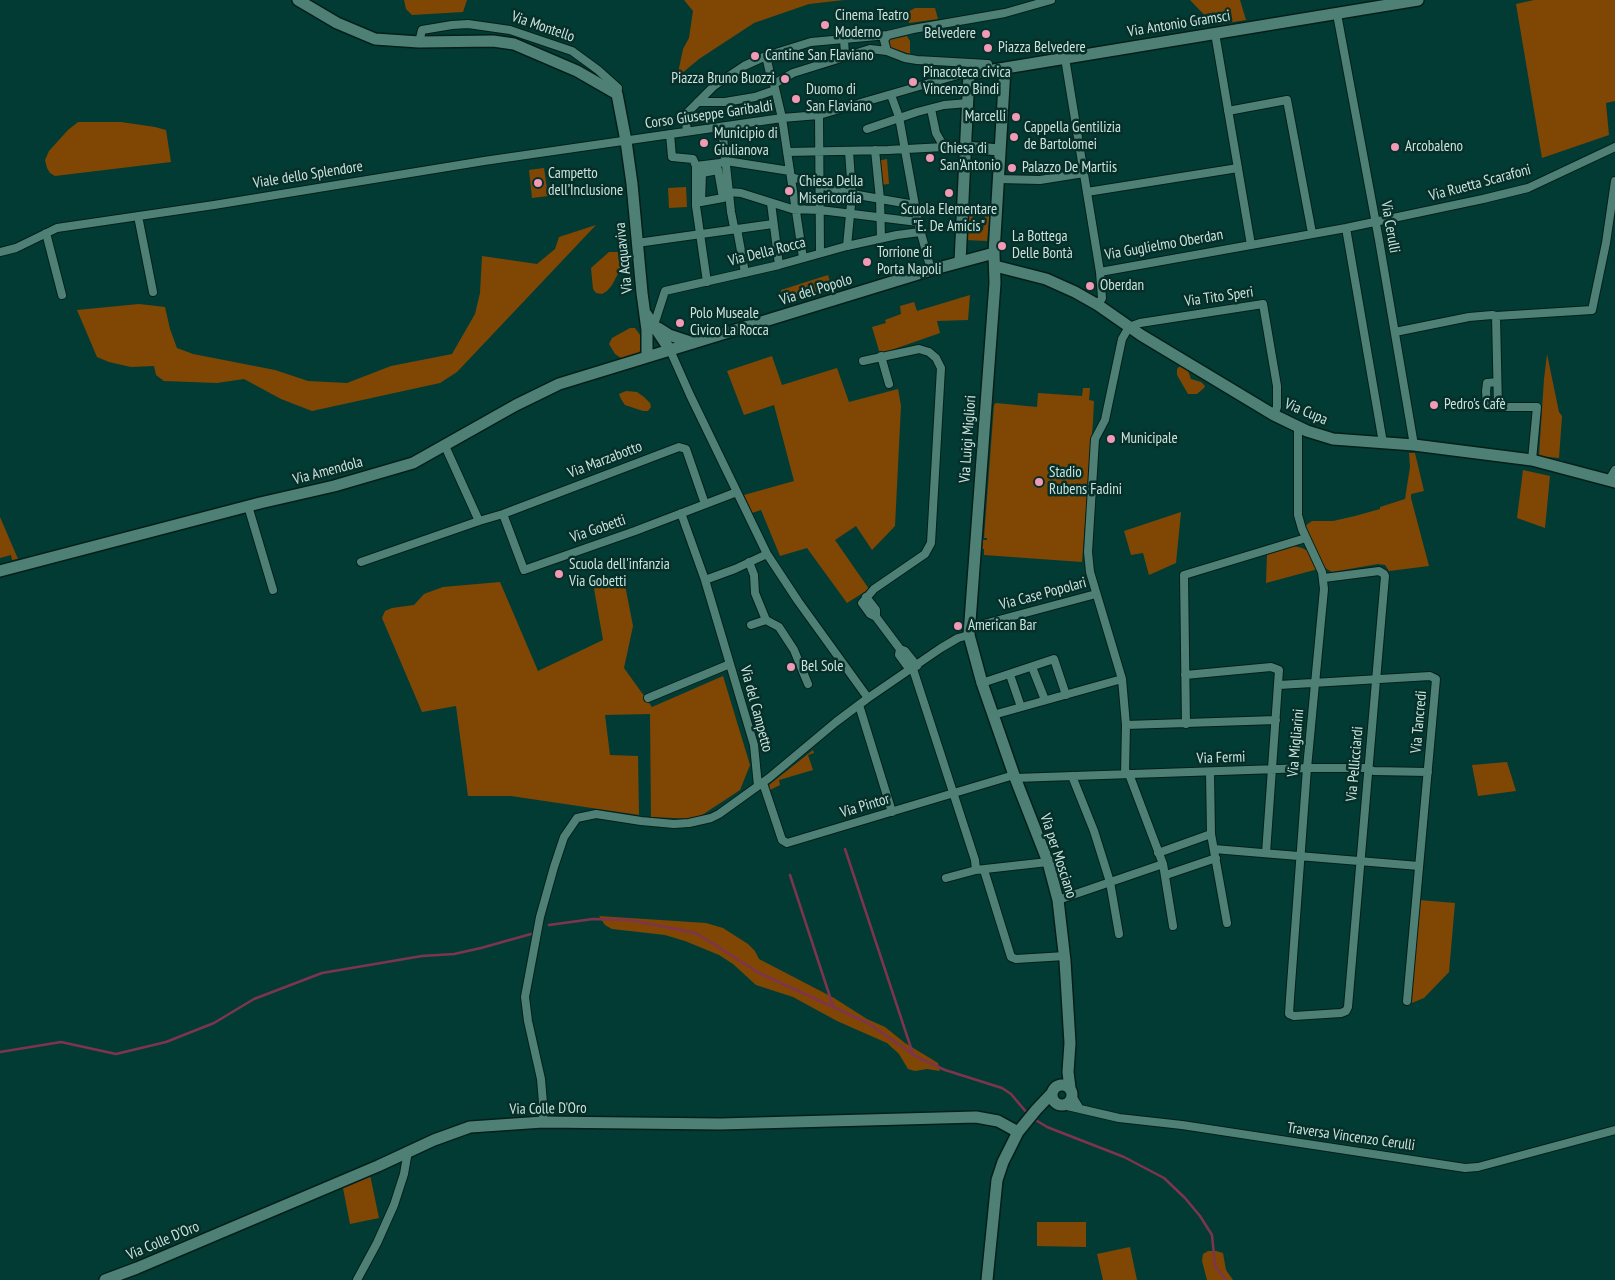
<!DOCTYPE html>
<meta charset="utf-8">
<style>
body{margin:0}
canvas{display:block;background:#023b33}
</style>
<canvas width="1615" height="1280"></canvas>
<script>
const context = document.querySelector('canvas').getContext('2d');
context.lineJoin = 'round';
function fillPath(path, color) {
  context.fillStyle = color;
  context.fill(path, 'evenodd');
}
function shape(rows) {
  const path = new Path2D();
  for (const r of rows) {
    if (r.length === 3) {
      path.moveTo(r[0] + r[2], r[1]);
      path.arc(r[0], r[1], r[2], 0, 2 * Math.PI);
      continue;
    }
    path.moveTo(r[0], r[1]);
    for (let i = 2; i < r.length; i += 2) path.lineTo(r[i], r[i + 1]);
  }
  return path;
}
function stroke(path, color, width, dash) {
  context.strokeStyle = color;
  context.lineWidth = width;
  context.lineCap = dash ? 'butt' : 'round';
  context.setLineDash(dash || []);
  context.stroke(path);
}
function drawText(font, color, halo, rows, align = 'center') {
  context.font = font + ' "PT Sans Narrow",sans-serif';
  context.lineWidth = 5;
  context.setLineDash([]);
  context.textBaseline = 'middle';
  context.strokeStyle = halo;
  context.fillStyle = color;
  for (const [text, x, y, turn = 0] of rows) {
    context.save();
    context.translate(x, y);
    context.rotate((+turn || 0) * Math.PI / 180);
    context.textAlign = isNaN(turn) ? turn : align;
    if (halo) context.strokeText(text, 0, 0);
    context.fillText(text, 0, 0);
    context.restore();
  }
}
const green = shape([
 [404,0,467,0,463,12,412,15,406,9],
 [684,0,844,0,809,4,754,23,699,59,675,79,678,73,683,49,689,38,693,11],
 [1190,0,1240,0,1246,20,1214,25],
 [1534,0,1615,0,1615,101,1606,103,1609,135,1542,158,1516,4],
 [915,8,935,8,938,19,909,23,908,12],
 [907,36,910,41,910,54,888,47,888,44,890,40],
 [78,122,121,122,155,127,166,130,171,162,55,176,50,173,47,168,45,160,49,151,68,130],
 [887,159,889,184,879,185,877,161],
 [544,168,548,196,532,198,529,170],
 [686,187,687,207,669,208,668,188],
 [968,208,973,214,972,230,983,230,985,216,990,210,987,241,966,240],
 [596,225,457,372,440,383,312,411,281,399,244,379,217,383,164,381,156,375,154,366,131,367,109,362,97,357,77,310,139,304,165,307,170,329,177,348,193,354,275,370,308,381,347,383,391,366,452,354,475,314,480,293,482,256,537,264,555,249,559,237],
 [609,252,618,252,620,255,620,270,612,285,607,291,602,294,596,293,593,289,591,268],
 [828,275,832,288,785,303,781,290],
 [970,295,968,320,937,321,940,333,880,354,872,327,886,323,885,320,901,314,900,306,914,302,917,311],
 [630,328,635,328,640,335,641,350,638,353,621,358,615,354,609,344,612,338],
 [1547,354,1559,412,1562,416,1559,458,1539,456,1544,379],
 [772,356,782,385,837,368,849,402,898,389,901,406,895,526,872,550,856,526,835,540,869,589,847,603,807,548,780,556,761,510,752,513,744,495,794,481,774,405,744,415,727,371],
 [1180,366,1187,368,1191,379,1201,382,1205,386,1204,388,1197,394,1188,394,1177,375,1177,369],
 [1083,388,1090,388,1089,400,1094,401,1093,421,1082,562,984,555,984,549,982,549,983,540,987,540,987,538,984,538,994,405,996,403,1037,407,1038,393,1082,396],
 [626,391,637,392,644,397,650,403,651,407,648,411,643,411,625,405,621,399,619,394],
 [1409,453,1415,453,1424,491,1411,494,1411,498,1429,566,1389,571,1385,565,1378,564,1332,572,1325,568,1305,526,1312,521,1333,521,1355,516,1380,509,1380,507,1405,499,1410,467],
 [1523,470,1550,476,1545,528,1517,518],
 [1181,512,1176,563,1149,575,1143,553,1131,555,1124,531],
 [0,517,18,559,12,560,11,555,0,558],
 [1294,546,1302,548,1308,551,1318,569,1266,583,1267,554],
 [500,582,538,671,603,640,593,583,625,585,633,626,624,668,652,707,723,676,750,765,740,790,696,819,651,817,650,714,605,715,610,755,638,756,639,815,511,796,468,796,456,706,422,712,382,618,385,611,392,608,414,605,424,594,443,587],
 [813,750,814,753,808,755,813,770,779,780,780,785,770,790,769,785],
 [1507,762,1516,791,1478,796,1472,765],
 [1419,900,1455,903,1449,972,1424,998,1409,1004],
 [599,916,706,923,723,928,748,944,755,951,759,959,834,998,867,1019,885,1027,905,1043,938,1063,940,1071,927,1069,915,1071,908,1069,899,1054,887,1043,837,1021,793,997,756,985,733,964,719,955,685,941,665,935,612,929,605,925],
 [369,1170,379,1218,350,1224,342,1183],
 [1037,1222,1086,1222,1086,1247,1037,1246],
 [1130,1247,1137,1280,1103,1280,1097,1254],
 [1208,1251,1216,1251,1223,1253,1226,1270,1233,1280,1207,1280,1202,1261,1203,1254]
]);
const stream = shape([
 [845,849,913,1054],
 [790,875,833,1006],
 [549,925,593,919,629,920,696,933,759,973,868,1023,917,1057,945,1070,1002,1088,1011,1094,1027,1113],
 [0,1052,61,1042,116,1054,166,1042,214,1023,254,999,322,973,422,956,454,954,481,948,531,934],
 [1034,1119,1047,1127,1124,1157,1164,1178,1185,1198,1200,1216,1212,1235,1215,1266,1226,1280]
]);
const street = shape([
 [1337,14,1379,240,1414,445],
 [1215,33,1251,245],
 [888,35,884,40,887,51,905,58,917,60,988,64],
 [844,38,845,57],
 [419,42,422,30,452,25,468,24,510,30,572,51,598,70,618,88,617,94],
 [766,56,772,82,774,84,782,118,803,258],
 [1065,58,1100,272,1102,298,1098,305],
 [774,84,793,73,870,49,887,51],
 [891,95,899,117,918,222,931,270],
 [698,102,725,102,755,97,775,90],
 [931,109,936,133,944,147],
 [1228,111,1287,100,1312,233],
 [819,115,820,253],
 [722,128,731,212,734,227,737,229,745,273],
 [867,129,917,112,944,105,968,103],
 [687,131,685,115,714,86,744,66,766,56,811,42,888,35,913,29,1005,13,1051,0],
 [670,134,672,157,693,159,696,166,720,163,726,161,790,171],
 [875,150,880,199,881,238],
 [787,152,888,150,944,147,966,147],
 [696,166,696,206,707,282],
 [718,170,723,198,701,202,702,173,718,170],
 [791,177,852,194,915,205],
 [998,179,1040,180,1084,173],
 [729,192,741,193,792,209,820,210,918,222],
 [1087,192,1238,168],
 [771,203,779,265],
 [138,216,153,292],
 [1346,228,1383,443],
 [46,233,62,295],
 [637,243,773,224],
 [847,246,852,194,849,151],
 [0,252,16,248,57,228,214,205,484,161,782,118,819,115,961,74,969,74],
 [1100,272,1346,228,1483,199,1528,188,1615,147],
 [1496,316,1498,407,1487,407,1486,391,1487,383,1497,382],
 [653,327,654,325,665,291,779,265,847,246,897,235,920,232],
 [1395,332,1469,317,1492,315,1496,316,1592,310,1606,243,1615,181],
 [670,350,690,395,767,554,735,569,705,580,754,745,758,786],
 [881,356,889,384],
 [863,361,919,349,929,352,936,358,941,368,931,543,925,554,874,589,862,603,870,614,876,617,900,649,905,651,917,666],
 [1498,407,1537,407,1532,460],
 [1298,427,1298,515,1302,529,1322,572,1324,589,1307,768,1290,998,1289,1014,1294,1016,1341,1013,1346,1011,1348,1007,1385,576,1384,574,1379,571,1324,578],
 [445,446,479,521],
 [1609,480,1615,470],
 [248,506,273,590],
 [681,513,705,580],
 [503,514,524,570,635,531,737,492],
 [767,554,798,601,868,698],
 [361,562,479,521,503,514,679,447,686,449,705,504],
 [749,562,754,575,755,593,766,620],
 [866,597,876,610,876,617],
 [751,625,766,620,779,627,794,650,808,684],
 [969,628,1096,594],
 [900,649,899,655,910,670],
 [1032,667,1045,700],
 [913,669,975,860,976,870],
 [1010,675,1021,707],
 [1185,675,1271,667,1279,670,1266,853],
 [982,683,1054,659,1066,695],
 [1279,685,1430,676,1436,679,1407,1001],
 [648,698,730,664],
 [859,705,892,812],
 [993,715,1122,679],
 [1186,724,1184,575,1306,538],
 [1126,725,1276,720],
 [1210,772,1211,834,1227,923],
 [1125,774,1126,725,1122,679,1090,572,1088,552,1095,439,1105,420,1122,339,1129,327,1140,323,1263,304,1277,386,1277,407,1274,415],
 [1129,774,1163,864,1173,926],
 [1072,776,1094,831,1110,882,1119,934],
 [1015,778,1307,768,1364,768,1374,771,1428,772],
 [763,783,782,840,787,843,1014,775],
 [1214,849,1419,866],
 [1158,853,1211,834],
 [984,870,1011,957,1016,959,1065,956],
 [1166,875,1216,858],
 [946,878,976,870,1048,862],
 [1058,900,1163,864],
 [1072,1096,1080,1109],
 [1063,1105,1119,1118,1182,1125,1465,1168,1478,1167,1615,1130],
 [543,1122,543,1103,541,1079,528,1021,525,997,540,917,554,867,564,837,577,818,596,814,641,821,674,824,689,823,711,818,719,814,769,778,836,722,868,698,941,648,958,638,969,635],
 [357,1280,377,1243,394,1205,404,1174,408,1151]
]);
const secondary = shape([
 [298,0,337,23,375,39,419,42,493,41,514,44,577,71,617,94,626,141,632,184,642,293,647,330,647,357],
 [1005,68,994,253,995,283,969,635,982,683,1014,775,1048,862,1058,900,1065,961,1070,1043,1068,1072,1070,1088],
 [969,74,1418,0],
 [966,147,999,150],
 [960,262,969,74],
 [995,266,1046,279,1075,292,1098,305,1141,335,1274,415,1307,431,1333,439,1414,445,1532,460,1615,482],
 [646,314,670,350],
 [658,328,669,335,693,343],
 [0,571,260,503,334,486,413,463,516,405,559,384,931,270,994,253],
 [1062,1095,10],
 [105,1280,137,1268,378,1166,434,1140,470,1127,543,1122,720,1124,976,1117,998,1121,1018,1132],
 [987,1280,997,1180,1003,1162,1018,1132,1036,1110,1052,1093]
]);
const markers = [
 [825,25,5,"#f09ab5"],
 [986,34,5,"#f09ab5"],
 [988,48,5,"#f09ab5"],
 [755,56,5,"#f09ab5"],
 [785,79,5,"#f09ab5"],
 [913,82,5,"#f09ab5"],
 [796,99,5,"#f09ab5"],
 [1016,117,5,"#f09ab5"],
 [1014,137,5,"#f09ab5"],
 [704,143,5,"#f09ab5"],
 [1395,147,5,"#f09ab5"],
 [930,158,5,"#f09ab5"],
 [1012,168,5,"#f09ab5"],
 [538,183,5,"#f09ab5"],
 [789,191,5,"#f09ab5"],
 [949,193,5,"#f09ab5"],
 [1002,246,5,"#f09ab5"],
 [867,262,5,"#f09ab5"],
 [1090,286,5,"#f09ab5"],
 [680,323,5,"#f09ab5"],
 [1434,405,5,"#f09ab5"],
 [1111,439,5,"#f09ab5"],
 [1039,482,5,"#f09ab5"],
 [559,574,5,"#f09ab5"],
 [958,626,5,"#f09ab5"],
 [791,667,5,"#f09ab5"]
];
const poiNames = [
 ["Cinema Teatro",835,16],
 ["Moderno",835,33],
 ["Belvedere",976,34,"right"],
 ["Piazza Belvedere",998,48],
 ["Cantine San Flaviano",765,56],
 ["Pinacoteca civica",923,73],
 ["Vincenzo Bindi",923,90],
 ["Piazza Bruno Buozzi",775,79,"right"],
 ["Duomo di",806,90],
 ["San Flaviano",806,107],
 ["Marcelli",1006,117,"right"],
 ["Cappella Gentilizia",1024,128],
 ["de Bartolomei",1024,145],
 ["Municipio di",714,134],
 ["Giulianova",714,151],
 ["Arcobaleno",1405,147],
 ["Chiesa di",940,149],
 ["San'Antonio",940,166],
 ["Palazzo De Martiis",1022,168],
 ["Campetto",548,174],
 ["dell’Inclusione",548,191],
 ["Chiesa Della",799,182],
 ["Misericordia",799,199],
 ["Scuola Elementare",949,210,"center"],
 ["\"E. De Amicis\"",949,227,"center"],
 ["La Bottega",1012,237],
 ["Delle Bontà",1012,254],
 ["Torrione di",877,253],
 ["Porta Napoli",877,270],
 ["Oberdan",1100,286],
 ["Polo Museale",690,314],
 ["Civico La Rocca",690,331],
 ["Pedro's Cafè",1444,405],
 ["Municipale",1121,439],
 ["Stadio",1049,473],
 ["Rubens Fadini",1049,490],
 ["Scuola dell'infanzia",569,565],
 ["Via Gobetti",569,582],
 ["American Bar",968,626],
 ["Bel Sole",801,667]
];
const streetNames = [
 ["Via Antonio Gramsci",1179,24,-9],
 ["Via Montello",543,27,19],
 ["Corso Giuseppe Garibaldi",709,115,-8],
 ["Viale dello Splendore",308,175,-9],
 ["Via Ruetta Scarafoni",1480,183,-15],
 ["Via Cerulli",1390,227,80],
 ["Via Guglielmo Oberdan",1164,245,-10],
 ["Via Della Rocca",767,252,-14],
 ["Via Acquaviva",624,258,-96],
 ["Via del Popolo",816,290,-17],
 ["Via Tito Speri",1219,297,-8],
 ["Via Cupa",1306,412,23],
 ["Via Luigi Migliori",968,439,-86],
 ["Via Marzabotto",605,460,-21],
 ["Via Amendola",328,471,-15],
 ["Via Gobetti",598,529,-19],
 ["Via Case Popolari",1043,594,-15],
 ["Via del Campetto",756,709,75],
 ["Via Tancredi",1419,722,-85],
 ["Via Migliarini",1296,743,-85],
 ["Via Fermi",1221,758,-2],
 ["Via Pellicciardi",1355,764,-85],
 ["Via Pintor",865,806,-17],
 ["Via per Mosciano",1058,856,72],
 ["Via Colle D'Oro",548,1109,-1],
 ["Traversa Vincenzo Cerulli",1351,1137,8],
 ["Via Colle D'Oro",163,1241,-23]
];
fillPath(green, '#804604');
stroke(stream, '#7e344f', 2.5);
stroke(street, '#041f1a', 10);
stroke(secondary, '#041f1a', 14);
stroke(street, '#4e8076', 8);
stroke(secondary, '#4e8076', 11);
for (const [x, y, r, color] of markers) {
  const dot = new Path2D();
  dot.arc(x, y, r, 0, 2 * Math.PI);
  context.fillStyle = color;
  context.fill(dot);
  stroke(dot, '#072f29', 2);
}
drawText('15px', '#cae3dd', '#072f29', poiNames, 'left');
drawText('15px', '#cae3dd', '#072f29', streetNames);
</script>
